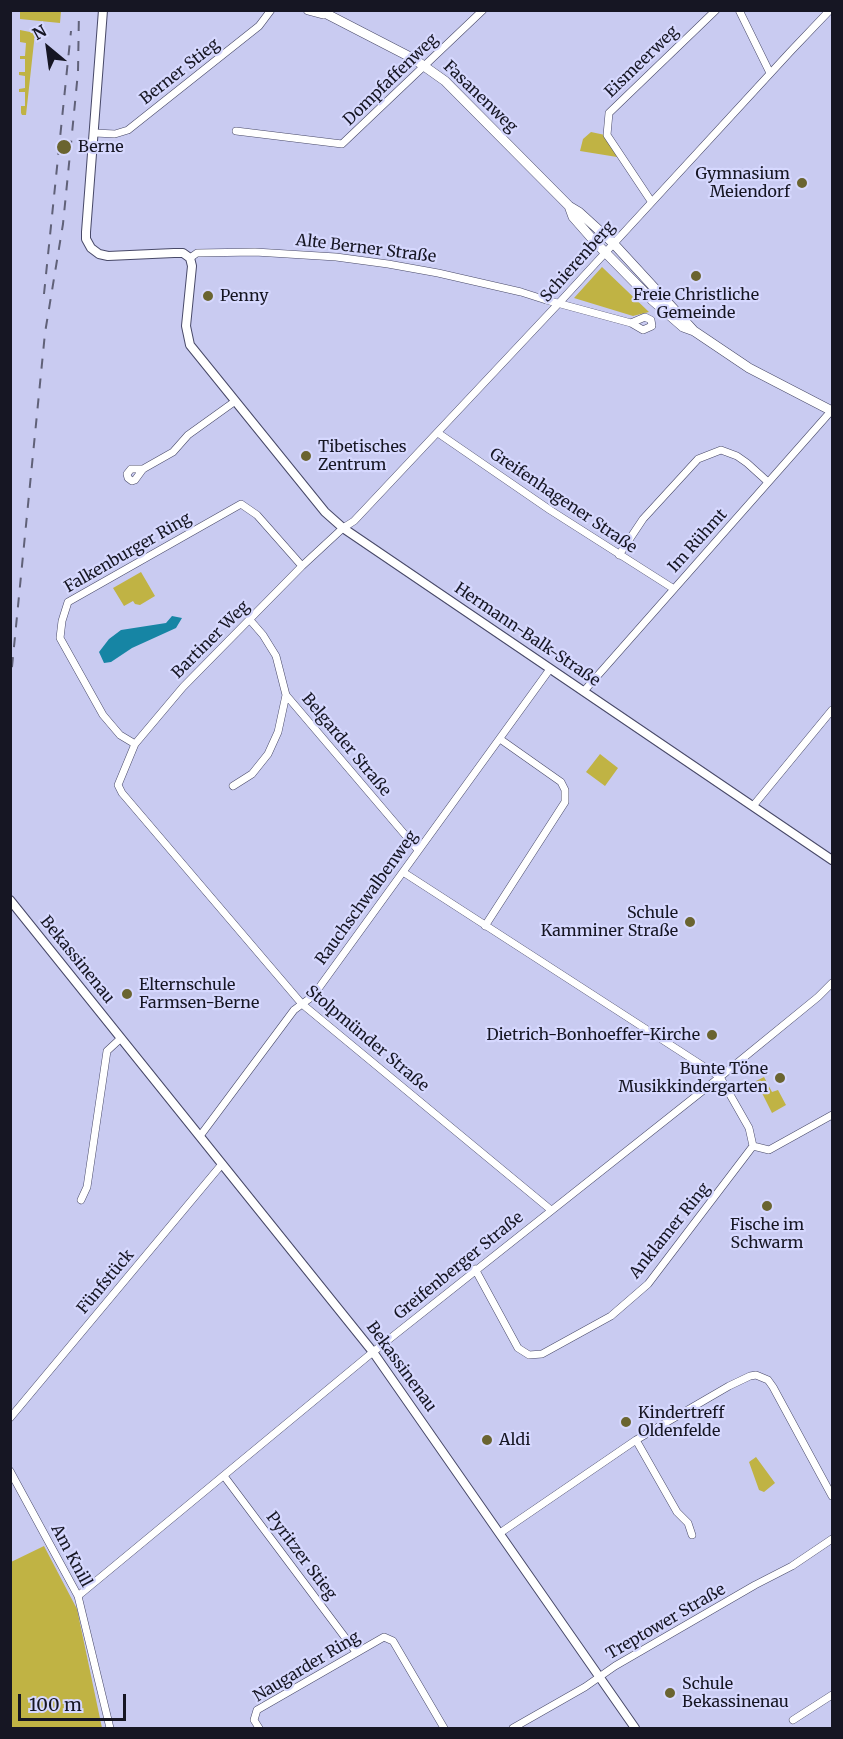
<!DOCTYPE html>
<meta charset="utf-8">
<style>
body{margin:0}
#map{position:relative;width:843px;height:1739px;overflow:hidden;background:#c9cbf1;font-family:Merriweather,serif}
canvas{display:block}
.frame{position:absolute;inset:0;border:12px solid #161623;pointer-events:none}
.north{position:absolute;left:18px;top:18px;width:60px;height:60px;-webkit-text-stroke:4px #d6d8fe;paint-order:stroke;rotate:331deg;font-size:16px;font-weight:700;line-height:24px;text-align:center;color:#161623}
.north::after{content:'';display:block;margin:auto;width:21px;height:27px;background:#161623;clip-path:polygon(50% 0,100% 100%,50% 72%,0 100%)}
.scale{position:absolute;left:18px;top:1694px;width:108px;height:27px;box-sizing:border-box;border:3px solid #161623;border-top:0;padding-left:8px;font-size:18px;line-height:21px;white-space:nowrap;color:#161623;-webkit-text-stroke:4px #d6d8fe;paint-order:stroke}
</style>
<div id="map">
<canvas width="843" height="1739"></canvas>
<div class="frame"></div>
<div class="north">N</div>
<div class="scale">100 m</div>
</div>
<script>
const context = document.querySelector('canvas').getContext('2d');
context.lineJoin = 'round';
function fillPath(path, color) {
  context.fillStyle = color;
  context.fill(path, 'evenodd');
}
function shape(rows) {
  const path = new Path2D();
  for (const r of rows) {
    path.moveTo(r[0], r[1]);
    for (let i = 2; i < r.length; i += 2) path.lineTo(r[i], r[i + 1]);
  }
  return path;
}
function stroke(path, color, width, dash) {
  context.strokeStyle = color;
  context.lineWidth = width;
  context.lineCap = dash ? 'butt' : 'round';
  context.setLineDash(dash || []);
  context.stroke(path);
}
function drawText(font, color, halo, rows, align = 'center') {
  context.font = font + ' Merriweather,serif';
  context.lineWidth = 4.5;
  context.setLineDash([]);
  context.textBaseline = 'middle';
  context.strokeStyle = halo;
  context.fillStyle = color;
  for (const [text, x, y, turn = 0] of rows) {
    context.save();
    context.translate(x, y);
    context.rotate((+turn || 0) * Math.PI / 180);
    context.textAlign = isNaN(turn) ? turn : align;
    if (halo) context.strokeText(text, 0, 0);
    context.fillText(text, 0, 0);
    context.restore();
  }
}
const green = shape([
 [20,11,61,11,60,23,20,19],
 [20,30,35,33,26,115,22,115,21,113,21,106,25,106,25,92,19,92,19,89,25,88,25,76,19,75,19,72,25,72,25,59,20,59,20,56,25,56,26,43,20,42],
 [591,132,605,135,617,157,580,151,583,139],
 [602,267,649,312,633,316,574,298],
 [141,572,155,596,140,605,135,604,133,601,124,606,113,588],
 [600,754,618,768,605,786,586,772],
 [764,1077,772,1092,778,1090,786,1105,772,1113,756,1081],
 [756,1457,775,1483,764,1492,759,1490,749,1462],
 [44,1546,77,1609,102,1728,11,1728,11,1562]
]);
const water = shape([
 [172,616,182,618,176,628,132,648,111,662,104,663,99,652,109,639,121,630,166,623]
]);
const minor = shape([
 [739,10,770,73],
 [236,131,342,144,483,10],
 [95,133,115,134,128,130,259,26,271,10],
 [651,201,607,135,609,113,716,10],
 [190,258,197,253,255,252,336,257,388,264,438,273,521,292,546,300,631,323,643,330,652,326,651,320,645,317,631,323],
 [438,433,550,510,674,589],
 [143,469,131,469,127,474,128,478,132,481,135,480,143,469,173,452,188,435,234,402],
 [619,555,643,519,698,459,721,450,737,456,747,463,768,482],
 [250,620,263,635,276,656,286,695,418,850],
 [584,691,832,410],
 [135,744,120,735,103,715,60,638,62,621,68,602,241,504,257,515,302,566],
 [233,786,252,774,268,754,278,732,286,695],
 [753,806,832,710],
 [403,872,720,1077,749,1128,753,1146,648,1284,611,1316,542,1354,529,1355,518,1348,475,1269],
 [485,926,565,802,565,790,561,782,500,739],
 [200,1136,294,1010,313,996,550,669],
 [753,1146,769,1150,832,1115],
 [81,1200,87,1187,107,1051,120,1039],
 [551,1210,302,1004,122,793,118,785,135,744,183,687,302,566,343,528,354,521,559,303,790,52,830,10],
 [10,1418,222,1164],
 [636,1440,677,1512,688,1523,692,1535],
 [10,1471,78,1596,110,1728],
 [224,1476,356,1652],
 [500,1533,636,1440,729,1386,750,1376,756,1375,768,1380,773,1387,832,1496],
 [78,1596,373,1352,720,1077,818,997,832,983],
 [793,1720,832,1695],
 [259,1728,254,1720,257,1710,384,1637,393,1641,444,1728],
 [513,1728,585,1687,615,1666,755,1585,792,1566,832,1539]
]);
const tertiary = shape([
 [103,10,86,232,86,239,91,248,99,254,108,256,174,253,183,253,190,258,192,266,186,326,190,345,325,512,343,528,832,860],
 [10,900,373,1352,635,1728]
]);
const secondary = shape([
 [308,10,323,14],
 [319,10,414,59,445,81,569,206,579,212,613,243,694,331],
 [569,206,573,217,595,242,652,300,683,327,694,331,749,368,832,411]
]);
const rail = shape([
 [44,294,71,31],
 [10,687,45,333,63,224,70,154,78,72,79,10]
]);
const markers = [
 [64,147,8,"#6a6430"],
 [802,183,6,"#6a6430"],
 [696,276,6,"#6a6430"],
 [208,296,6,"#6a6430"],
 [306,456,6,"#6a6430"],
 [690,922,6,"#6a6430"],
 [127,994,6,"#6a6430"],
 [712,1035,6,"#6a6430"],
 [780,1078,6,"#6a6430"],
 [767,1206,6,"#6a6430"],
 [626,1422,6,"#6a6430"],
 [487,1440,6,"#6a6430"],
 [670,1693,6,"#6a6430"]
];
const streetNames = [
 ["Eismeerweg",642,62,-44],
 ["Berner Stieg",180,72,-38],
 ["Dompfaffenweg",391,80,-44],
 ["Fasanenweg",480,97,44],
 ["Alte Berner Straße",366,249,7],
 ["Schierenberg",578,262,-48],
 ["Greifenhagener Straße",563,501,34],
 ["Im Rühmt",698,541,-48],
 ["Falkenburger Ring",128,553,-30],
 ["Hermann-Balk-Straße",527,635,34],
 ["Bartiner Weg",211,640,-45],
 ["Belgarder Straße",346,745,50],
 ["Rauchschwalbenweg",367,898,-54],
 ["Bekassinenau",77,960,51],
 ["Stolpmünder Straße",367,1039,40],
 ["Anklamer Ring",670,1231,-51],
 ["Greifenberger Straße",459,1266,-39],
 ["Fünfstück",106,1282,-50],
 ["Bekassinenau",401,1367,54],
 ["Am Knill",71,1556,62],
 ["Pyritzer Stieg",301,1556,53],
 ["Treptower Straße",666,1622,-30],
 ["Naugarder Ring",307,1667,-31]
];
const poiNames = [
 ["Berne",78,147],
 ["Gymnasium",790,174,"right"],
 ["Meiendorf",790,192,"right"],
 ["Freie Christliche",696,295,"center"],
 ["Gemeinde",696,313,"center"],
 ["Penny",220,296],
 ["Tibetisches",318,447],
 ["Zentrum",318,465],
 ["Schule",678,913,"right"],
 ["Kamminer Straße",678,931,"right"],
 ["Elternschule",139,985],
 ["Farmsen-Berne",139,1003],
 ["Dietrich-Bonhoeffer-Kirche",700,1035,"right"],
 ["Bunte Töne",768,1069,"right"],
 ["Musikkindergarten",768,1087,"right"],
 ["Fische im",767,1225,"center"],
 ["Schwarm",767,1243,"center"],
 ["Kindertreff",638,1413],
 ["Oldenfelde",638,1431],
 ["Aldi",499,1440],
 ["Schule",682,1684],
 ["Bekassinenau",682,1702]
];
fillPath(green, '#c0b344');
fillPath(water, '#1685a4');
stroke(minor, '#484968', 8);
stroke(tertiary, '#484968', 10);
stroke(secondary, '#484968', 10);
stroke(minor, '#fff', 7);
stroke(tertiary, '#fff', 8);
stroke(secondary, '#fff', 9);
stroke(rail, '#606178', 2, [10, 10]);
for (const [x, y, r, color] of markers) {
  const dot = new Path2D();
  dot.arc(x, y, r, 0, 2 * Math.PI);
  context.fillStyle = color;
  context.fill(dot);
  stroke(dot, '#d6d8fe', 2);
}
drawText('16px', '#161623', '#d6d8fe', streetNames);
drawText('16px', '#161623', '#d6d8fe', poiNames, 'left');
</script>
